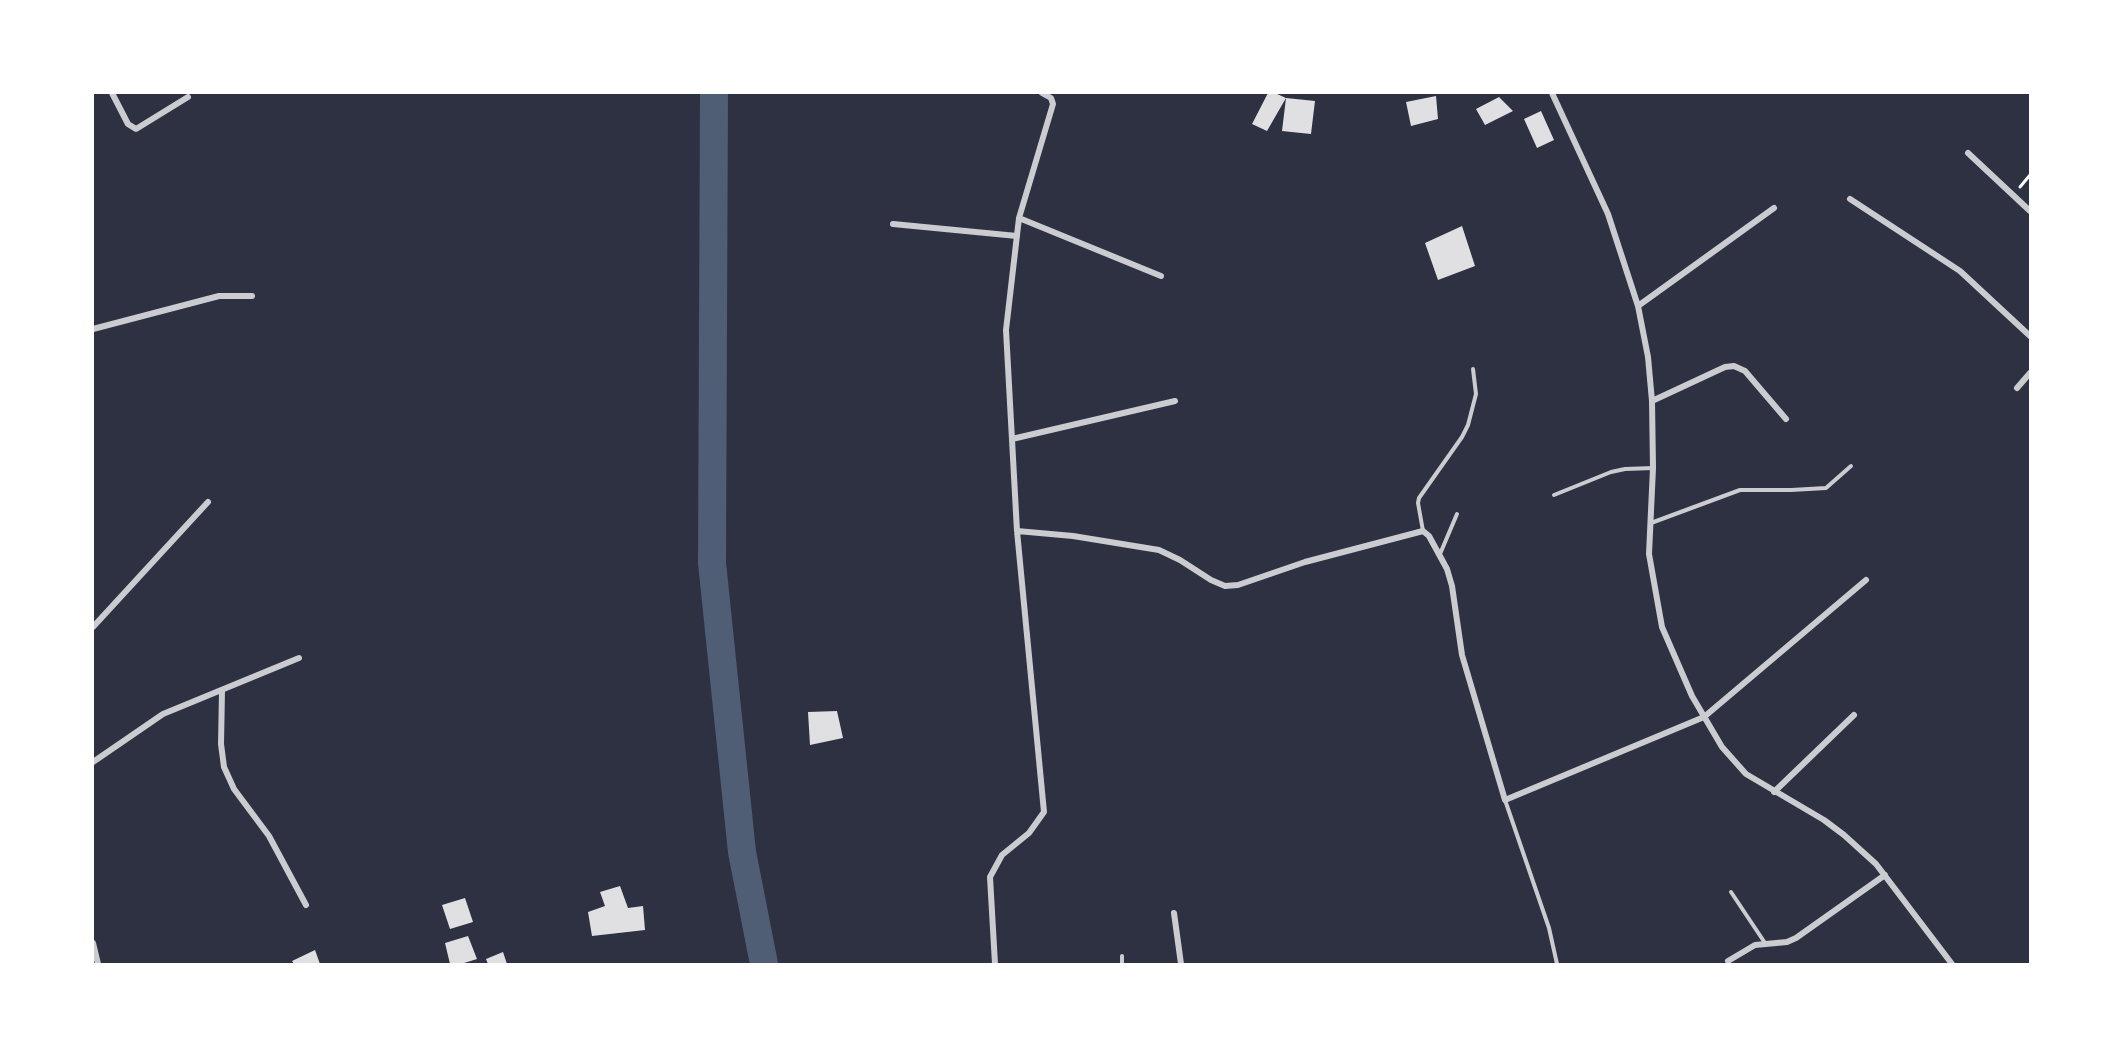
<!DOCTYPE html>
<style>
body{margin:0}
#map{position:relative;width:2123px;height:1057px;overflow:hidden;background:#2d3142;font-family:"Open Sans",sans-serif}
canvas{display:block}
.frame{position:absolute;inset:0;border:94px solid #fff;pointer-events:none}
</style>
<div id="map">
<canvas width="2123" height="1057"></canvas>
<div class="frame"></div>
</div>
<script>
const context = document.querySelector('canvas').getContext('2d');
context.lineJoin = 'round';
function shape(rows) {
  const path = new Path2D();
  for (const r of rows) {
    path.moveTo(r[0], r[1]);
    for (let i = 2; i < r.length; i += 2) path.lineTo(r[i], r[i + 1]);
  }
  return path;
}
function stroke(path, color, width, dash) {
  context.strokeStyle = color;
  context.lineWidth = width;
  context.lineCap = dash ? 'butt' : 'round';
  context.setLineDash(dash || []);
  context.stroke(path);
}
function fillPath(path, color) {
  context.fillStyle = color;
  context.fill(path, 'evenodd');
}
const river = shape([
 [714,93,712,563,742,852,764,964]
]);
const building = shape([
 [1268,93,1275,93,1286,98,1267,131,1252,124],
 [1436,96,1438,119,1411,126,1406,102],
 [1499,97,1513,111,1485,125,1476,109],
 [1286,98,1315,101,1311,134,1282,131],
 [1541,111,1554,140,1537,148,1524,119],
 [1462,226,1475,266,1438,280,1425,243],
 [837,711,843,738,810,745,808,712],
 [620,886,628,908,643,906,645,930,592,936,588,912,605,906,600,892],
 [465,898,473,922,450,929,442,905],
 [468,936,477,959,461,964,450,964,445,943],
 [315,950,320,964,294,964,292,961],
 [503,952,507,964,488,964,486,959]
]);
const path = shape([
 [2020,187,2030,175]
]);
const service = shape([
 [1554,495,1611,472,1625,469,1653,468],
 [1651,523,1740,490,1791,490,1826,488,1851,466],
 [1423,531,1418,503,1419,498,1462,437,1468,425,1476,394,1473,369],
 [1440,554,1457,514],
 [1505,800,1549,928,1557,964],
 [1731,892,1765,943],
 [1122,956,1122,964]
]);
const minor = shape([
 [112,93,128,124,136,129,188,97],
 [1552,93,1608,214,1638,306,1648,357,1652,401,1653,468,1649,554,1662,627,1692,696,1722,747,1746,774,1824,820,1844,835,1876,864,1952,964],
 [1968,153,2030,211],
 [1850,199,1960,271,2030,336],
 [1019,218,1161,276],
 [893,224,1017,236],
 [1638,306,1774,208],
 [93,329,219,296,252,296],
 [2017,388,2030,373],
 [1652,401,1725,367,1734,366,1745,371,1786,419],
 [1012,439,1175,401],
 [1017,531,1073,536,1159,550,1180,560,1211,580,1225,586,1238,585,1305,562,1423,531,1429,536,1447,569,1452,586,1462,655,1505,800,1704,717,1866,580],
 [93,627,208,502],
 [222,691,221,744,224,767,234,789,269,836,306,905],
 [93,762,163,714,299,658],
 [1774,792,1854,715],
 [1174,913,1181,964],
 [93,943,98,964],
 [1728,961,1755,945,1787,942,1796,938,1885,875],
 [995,964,990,877,1002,855,1029,833,1044,812,1017,531,1006,330,1019,218,1053,104,1051,98,1042,93]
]);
stroke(river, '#4f5d75', 28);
fillPath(building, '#e0e0e3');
stroke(path, '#fff', 3);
stroke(service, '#caccd0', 4);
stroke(minor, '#caccd0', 6);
</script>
